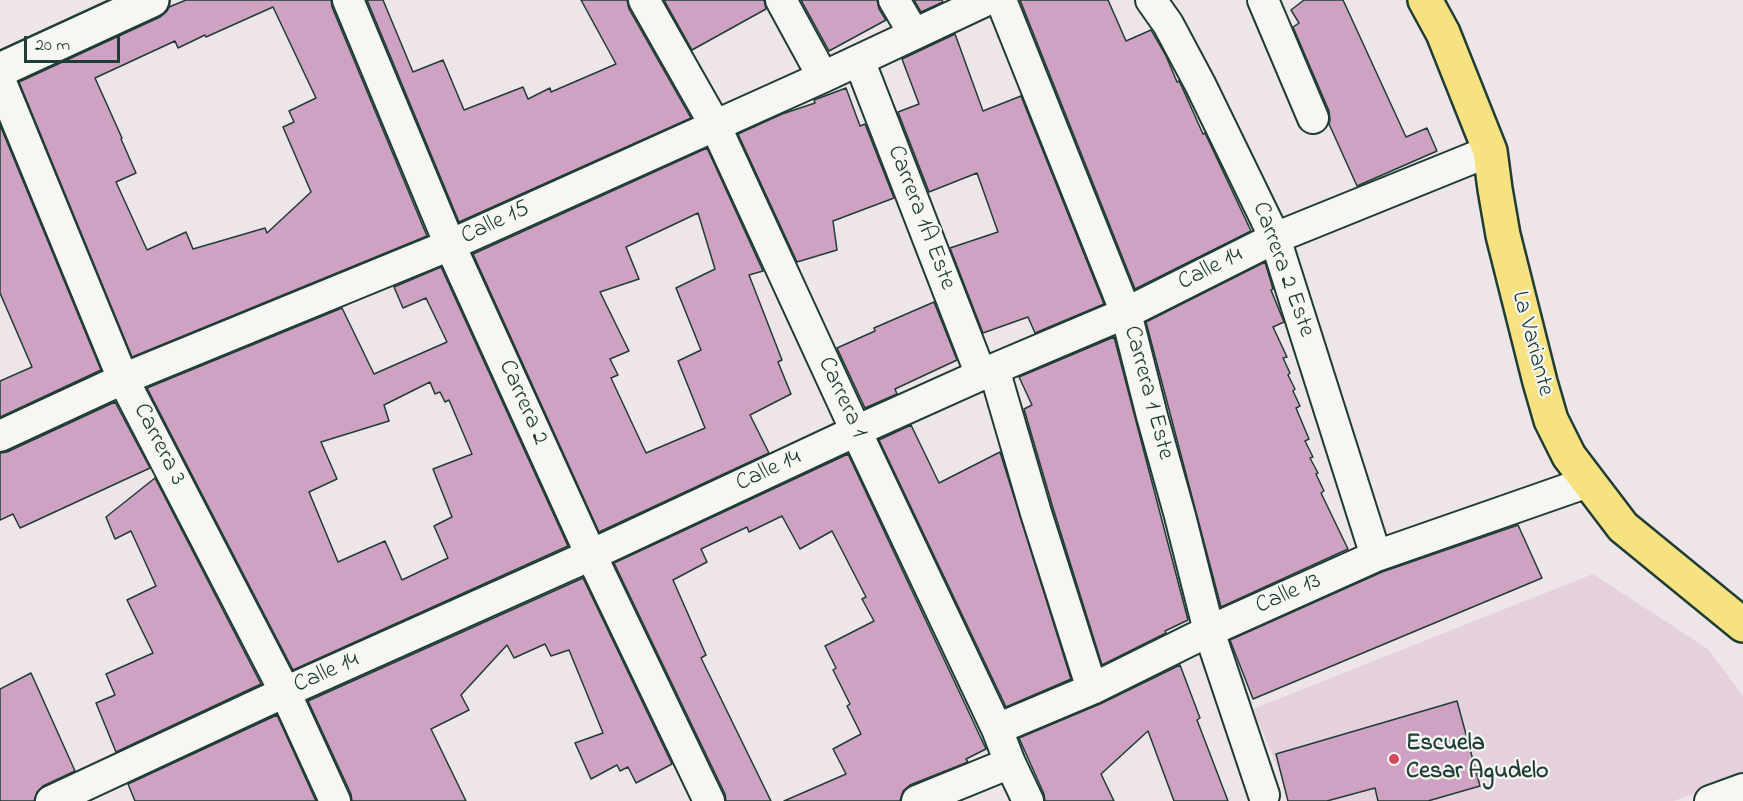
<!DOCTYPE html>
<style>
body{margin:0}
#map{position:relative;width:1743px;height:801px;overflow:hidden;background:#eee5e8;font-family:"Indie Flower",sans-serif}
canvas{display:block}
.scale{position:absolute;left:24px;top:36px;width:96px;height:27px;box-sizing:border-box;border:3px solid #1f3d34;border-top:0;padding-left:8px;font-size:18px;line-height:21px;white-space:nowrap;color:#1f3d34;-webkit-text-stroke:4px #f6f6f2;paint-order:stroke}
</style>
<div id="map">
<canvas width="1743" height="801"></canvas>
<div class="scale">20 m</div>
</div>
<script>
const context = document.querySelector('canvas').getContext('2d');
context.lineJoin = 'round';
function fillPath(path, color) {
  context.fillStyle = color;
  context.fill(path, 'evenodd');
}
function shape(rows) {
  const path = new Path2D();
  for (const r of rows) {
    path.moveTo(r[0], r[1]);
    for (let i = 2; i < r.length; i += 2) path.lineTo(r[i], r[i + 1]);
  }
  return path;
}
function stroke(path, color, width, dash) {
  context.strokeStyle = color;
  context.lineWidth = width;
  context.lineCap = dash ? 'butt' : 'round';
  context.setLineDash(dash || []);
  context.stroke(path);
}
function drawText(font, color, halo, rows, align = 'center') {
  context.font = font + ' "Indie Flower",sans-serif';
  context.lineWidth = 4.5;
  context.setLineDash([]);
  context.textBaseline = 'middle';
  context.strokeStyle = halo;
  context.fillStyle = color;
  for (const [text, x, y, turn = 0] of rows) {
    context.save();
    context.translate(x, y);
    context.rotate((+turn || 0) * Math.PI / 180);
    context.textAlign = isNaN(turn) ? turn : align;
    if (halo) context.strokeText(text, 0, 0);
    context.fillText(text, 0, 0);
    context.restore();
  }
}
const built = shape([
 [1593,574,1708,649,1743,696,1743,775,1674,801,1292,801,1253,709]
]);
const building = shape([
 [186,0,331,0,332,7,427,236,132,357,19,82,160,17,167,11,169,7,186,0],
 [273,7,316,98,289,111,294,122,283,127,311,192,267,233,265,228,193,249,186,232,147,250,116,182,136,173,121,139,122,138,95,78,175,41,178,48,205,35,206,37,273,7],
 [367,0,383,0,413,72,443,60,464,110,523,87,528,99,550,88,551,92,616,64,581,0,627,0,629,9,691,118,459,222,367,0],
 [664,0,764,0,766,9,692,50,664,0],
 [801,0,877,0,879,9,886,20,829,51,801,0],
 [914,0,942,0,943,2,921,12,914,0],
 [1020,0,1108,0,1126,41,1151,30,1166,56,1177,82,1179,81,1182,87,1203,134,1205,133,1251,231,1135,289,1020,0],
 [1304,0,1343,0,1406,137,1427,128,1437,151,1357,186,1329,124,1330,120,1329,111,1293,27,1299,23,1291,10,1304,0],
 [955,34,983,111,1021,96,1104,304,1035,333,1028,317,983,333,950,248,998,232,977,173,929,192,898,112,919,104,902,59,955,34],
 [846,88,860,126,865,124,894,198,833,221,837,250,797,262,738,134,782,114,815,103,814,100,846,88],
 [0,125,101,370,0,417,0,381,32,367,0,293,0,125],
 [707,148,763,271,749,275,782,360,778,362,791,394,750,415,769,453,599,532,473,254,707,148],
 [698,213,715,269,676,288,701,350,678,361,705,428,646,453,611,378,618,375,610,359,629,351,600,292,639,279,626,247,698,213],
 [1265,262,1273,289,1271,290,1284,322,1273,327,1287,357,1283,358,1290,373,1288,375,1295,389,1293,391,1300,406,1296,408,1309,439,1305,441,1313,457,1310,458,1318,473,1316,474,1324,491,1321,493,1348,549,1221,607,1146,322,1265,262],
 [441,267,568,546,293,670,147,388,342,308,374,374,447,342,426,298,403,308,394,287,441,267],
 [430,382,435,394,440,392,445,402,449,400,472,454,433,469,452,517,434,526,448,558,402,580,385,541,338,562,309,492,337,479,321,442,389,421,384,405,430,382],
 [934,302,957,360,895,389,897,394,865,408,837,348,875,331,874,328,934,302],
 [1114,337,1188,620,1165,631,1166,633,1102,665,1053,508,1024,409,1032,405,1019,377,1114,337],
 [115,402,150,468,20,528,13,514,0,520,0,453,7,452,115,402],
 [911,425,939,483,1000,452,1071,679,1006,707,879,440,911,425],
 [848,454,986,749,966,759,968,762,910,785,903,791,900,801,784,801,846,774,833,749,861,734,847,706,850,704,833,670,836,668,825,646,874,621,862,599,866,597,832,531,800,549,782,516,749,532,747,527,701,549,707,562,673,580,706,655,701,658,771,801,726,801,725,794,614,563,848,454],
 [155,478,261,684,116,752,96,703,115,695,106,674,153,653,127,600,156,586,131,531,115,539,106,517,155,478],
 [1518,525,1542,578,1253,699,1230,640,1382,572,1518,525],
 [583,578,672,764,636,783,628,767,620,771,617,765,591,779,575,743,603,733,569,650,551,656,545,644,514,658,507,645,461,695,469,710,431,729,466,801,352,801,351,794,308,701,583,578],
 [1180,665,1200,718,1197,720,1228,801,1174,801,1148,731,1101,774,1114,801,1045,801,1044,794,1019,738,1100,704,1180,665],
 [31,673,75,771,43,786,37,792,34,801,0,801,0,689,31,673],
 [1457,701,1480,786,1428,801,1378,801,1375,788,1327,801,1288,801,1276,754,1457,701],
 [277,715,316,801,135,801,128,784,277,715]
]);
const minor = shape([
 [348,0,450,245,591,555,709,801],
 [644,0,715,125,856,431,997,729,1010,763,1028,801],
 [781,0,823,77],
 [894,0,914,34],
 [1001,0,1126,313,1152,416,1180,516,1209,631,1264,795],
 [1151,0,1168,24,1200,84,1275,238,1376,556],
 [1263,0,1313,118],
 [859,60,981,375],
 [0,80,123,379,285,692,335,801],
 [994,369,1036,513,1092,689],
 [0,436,123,379,450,245,823,77,987,0],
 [997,729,1092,689,1209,631,1376,556,1588,482],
 [51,801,285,692,591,555,856,431,994,369,1126,313,1275,238,1490,151],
 [917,801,1010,763],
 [1710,801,1743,789]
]);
const tertiary = shape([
 [0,70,152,0]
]);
const primary = shape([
 [1425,0,1443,33,1490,151,1495,189,1503,235,1540,382,1551,420,1569,456,1623,527,1743,625]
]);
const markers = [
 [1394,759,6,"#d1495b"]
];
const streetNames = [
 ["Carrera 1A Este",920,218,69],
 ["Calle 15",496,224,-25],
 ["Calle 14",1211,270,-27],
 ["Carrera 2 Este",1282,270,70],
 ["La Variante",1531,344,75],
 ["Carrera 1 Este",1147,393,75],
 ["Carrera 1",841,398,65],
 ["Carrera 2",522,403,66],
 ["Carrera 3",158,445,63],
 ["Calle 14",769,472,-25],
 ["Calle 13",1289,595,-24],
 ["Calle 14",327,674,-24]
];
const poiNames = [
 ["Escuela",1406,745],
 ["Cesar Agudelo",1406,773]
];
fillPath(built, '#e5d1dd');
fillPath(building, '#cfa1c2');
stroke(building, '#1f3d34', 1.5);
stroke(minor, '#1f3d34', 34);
stroke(tertiary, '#1f3d34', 38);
stroke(primary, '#1f3d34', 38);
stroke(minor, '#f6f6f2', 30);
stroke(tertiary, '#f6f6f2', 33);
stroke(primary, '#f7e281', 33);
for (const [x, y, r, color] of markers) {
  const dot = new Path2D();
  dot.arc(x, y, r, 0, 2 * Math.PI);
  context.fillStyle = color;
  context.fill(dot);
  stroke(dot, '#f6f6f2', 2);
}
drawText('24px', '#1f3d34', '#f6f6f2', streetNames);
drawText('bold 24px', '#1f3d34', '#f6f6f2', poiNames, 'left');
</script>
